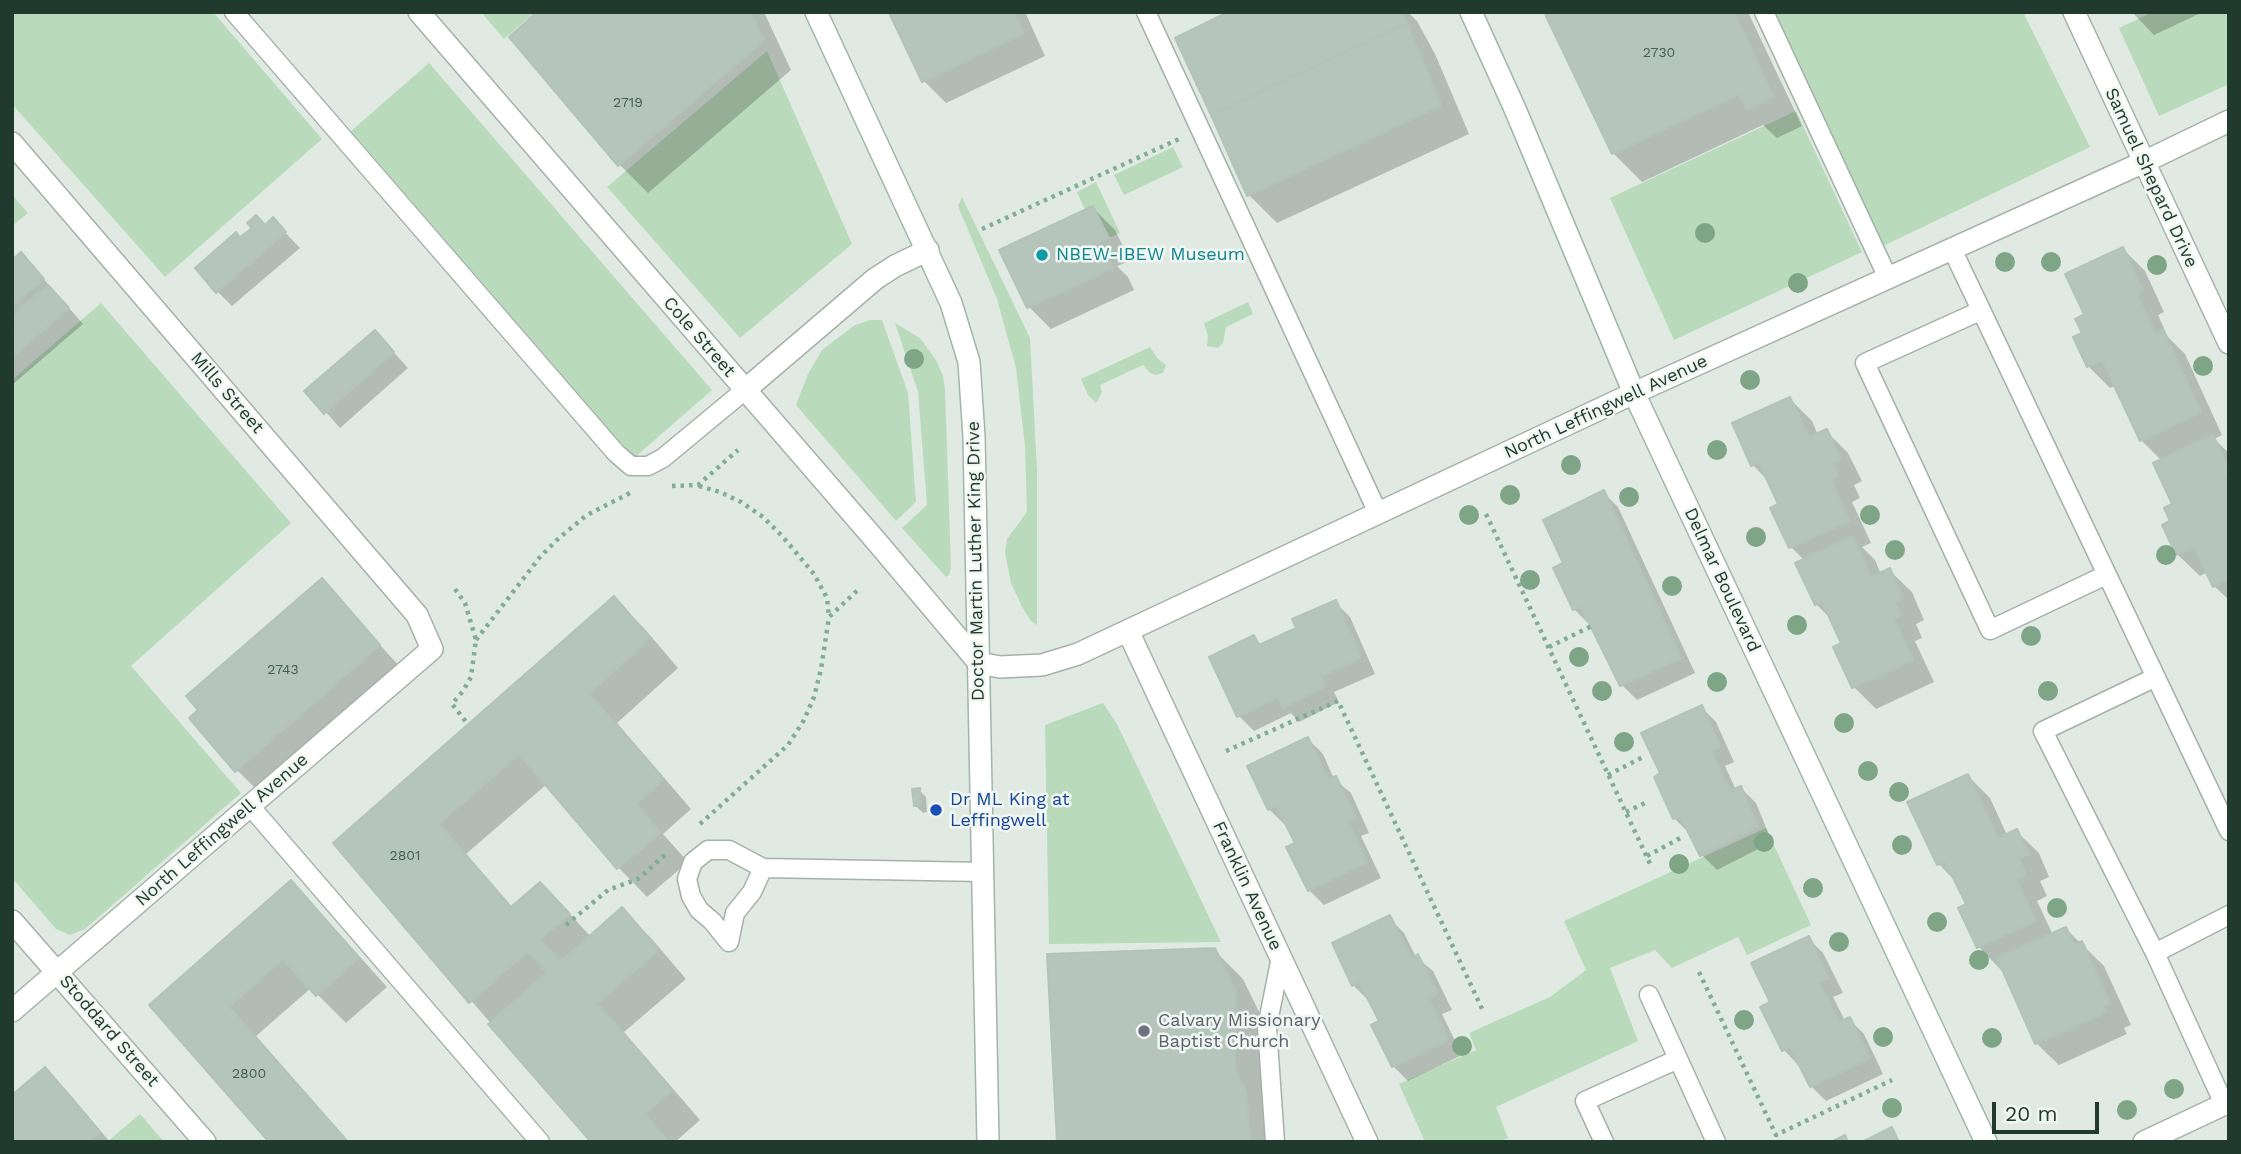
<!DOCTYPE html>
<style>
body{margin:0}
#map{position:relative;width:2241px;height:1154px;overflow:hidden;background:#e0eae3;font-family:"Work Sans",sans-serif}
canvas{display:block}
.frame{position:absolute;inset:0;border:14px solid #213a2e;pointer-events:none}
.scale{position:absolute;left:1992px;top:1102px;width:107px;height:32px;box-sizing:border-box;border:4px solid #213a2e;border-top:0;padding-left:9px;font-size:21px;line-height:24px;white-space:nowrap;color:#213a2e;-webkit-text-stroke:5px #f0f7f2;paint-order:stroke}
</style>
<div id="map">
<canvas width="2241" height="1154"></canvas>
<div class="frame"></div>
<div class="scale">20 m</div>
</div>
<script>
const context = document.querySelector('canvas').getContext('2d');
context.lineJoin = 'round';
function fillPath(path, color) {
  context.fillStyle = color;
  context.fill(path, 'evenodd');
}
function shape(rows) {
  const path = new Path2D();
  for (const r of rows) {
    path.moveTo(r[0], r[1]);
    for (let i = 2; i < r.length; i += 2) path.lineTo(r[i], r[i + 1]);
  }
  return path;
}
function stroke(path, color, width, dash) {
  context.strokeStyle = color;
  context.lineWidth = width;
  context.lineCap = dash ? 'butt' : 'round';
  context.setLineDash(dash || []);
  context.stroke(path);
}
function drawText(font, color, halo, rows, align = 'center') {
  context.font = font + ' "Work Sans",sans-serif';
  context.lineWidth = 5;
  context.setLineDash([]);
  context.textBaseline = 'middle';
  context.strokeStyle = halo;
  context.fillStyle = color;
  for (const [text, x, y, turn = 0] of rows) {
    context.save();
    context.translate(x, y);
    context.rotate((+turn || 0) * Math.PI / 180);
    context.textAlign = isNaN(turn) ? turn : align;
    if (halo) context.strokeText(text, 0, 0);
    context.fillText(text, 0, 0);
    context.restore();
  }
}
const green = shape([
 [12,12,213,12,322,139,165,277,12,104],
 [481,12,535,12,504,39],
 [1773,12,2023,12,2090,147,1883,246],
 [2153,12,2229,12,2229,84,2159,116,2119,28],
 [767,51,852,244,740,338,607,187],
 [429,63,712,390,634,458,351,131],
 [1796,111,1862,252,1674,340,1610,198],
 [1173,147,1183,167,1124,195,1114,175],
 [1096,182,1120,233,1109,238,1093,206,1085,210,1077,192],
 [12,195,28,213,12,226],
 [962,197,1030,338,1037,470,1037,625,1031,621,1022,607,1011,583,1005,552,1007,539,1027,512,1025,446,1016,368,997,299,958,206],
 [1248,302,1253,314,1226,327,1223,343,1218,348,1207,346,1208,336,1204,323],
 [101,303,291,523,131,666,241,793,85,929,70,935,56,929,12,878,12,380],
 [870,320,882,320,908,393,916,502,896,521,796,405,808,374,822,350,855,325],
 [895,323,920,338,936,360,943,376,945,390,951,568,949,575,946,577,902,528,927,505,918,392],
 [1150,347,1157,358,1166,365,1163,373,1156,375,1150,373,1143,365,1100,385,1102,392,1096,403,1088,395,1081,379],
 [1103,703,1118,726,1221,942,1049,944,1045,725],
 [1766,828,1811,925,1747,955,1738,937,1672,968,1655,950,1610,968,1638,1041,1496,1107,1508,1138,1499,1142,1425,1142,1399,1084,1476,1050,1469,1033,1550,997,1586,970,1564,921],
 [140,1114,164,1142,107,1142]
]);
const shadow = shape([
 [540,12,764,12,791,70,648,193,620,165,511,37],
 [891,12,1025,12,1045,56,946,103,924,81],
 [1232,12,1408,12,1417,21,1435,54,1469,134,1277,223,1249,195],
 [1546,12,1748,12,1802,126,1777,138,1763,125,1642,182,1613,153],
 [2132,12,2203,12,2154,35],
 [1093,208,1115,230,1130,261,1117,266,1128,277,1134,290,1051,329,1029,307],
 [273,220,300,248,232,306,217,291,241,239,254,228,265,227],
 [2123,249,2145,271,2164,312,2158,315,2168,337,2185,354,2222,435,2214,439,2229,453,2229,600,2214,586,2208,572,2200,576,2177,554,2173,522,2175,505,2162,461,2141,440,2116,386,2110,388,2088,366,2084,334,2087,315],
 [12,262,36,270,83,324,12,385],
 [389,347,408,368,340,428,307,391],
 [1790,399,1812,421,1818,435,1826,431,1848,453,1862,481,1854,485,1860,498,1852,502,1871,543,1862,547,1875,560,1881,574,1889,570,1912,592,1924,620,1916,624,1922,638,1915,641,1934,682,1876,709,1854,687,1843,644,1831,619,1816,604,1804,560,1791,547,1773,509,1780,505,1769,482,1753,465],
 [1603,492,1618,507,1695,673,1637,700,1622,685,1591,623,1589,624,1574,609,1565,564],
 [321,580,401,668,259,792,237,770],
 [614,599,643,627,678,668,617,723,691,809,663,834,688,862,647,897,619,868,547,784,466,854,513,908,569,913,591,937,622,910,651,938,686,979,624,1032,700,1120,675,1142,594,1142,335,844],
 [1335,602,1350,617,1375,674,1334,692,1339,702,1299,722,1291,713,1254,731,1239,716,1253,637,1262,646,1298,629],
 [1701,707,1716,722,1734,762,1725,766,1736,790,1741,788,1756,803,1772,842,1717,870,1702,855,1689,833,1674,818,1662,774],
 [1308,739,1323,754,1334,779,1351,793,1369,833,1361,836,1381,878,1324,905,1309,890,1297,844,1287,823,1284,824,1269,809],
 [1968,776,1990,798,2007,835,2016,831,2039,853,2049,877,2040,881,2047,896,2037,901,2053,935,2066,929,2104,966,2131,1025,2124,1028,2127,1034,2059,1065,2036,1043,2003,969,2001,970,1979,947,1960,909,1968,905,1958,884,1939,864,1910,803],
 [919,790,926,797,927,812,923,813,915,805],
 [290,882,319,911,387,987,346,1023,311,988,256,1036,349,1142,271,1142,151,1005],
 [1389,918,1404,933,1416,957,1433,971,1452,1010,1442,1014,1462,1055,1408,1081,1393,1066,1381,1022,1368,1000,1353,985],
 [1808,938,1823,953,1843,993,1833,997,1845,1021,1849,1019,1864,1034,1883,1074,1826,1101,1811,1086,1800,1064,1798,1065,1783,1049,1772,1003],
 [1214,950,1243,979,1264,1022,1263,1101,1274,1121,1276,1142,1058,1142],
 [45,1069,67,1091,110,1142,12,1142]
]);
const building = shape([
 [537,12,750,12,764,40,618,166,509,37,537,12],
 [1014,12,1024,33,922,82,889,13,1014,12],
 [1228,12,1401,12,1407,23,1211,115,1175,38,1228,12],
 [1544,12,1734,12,1774,97,1747,110,1739,94,1612,154,1544,12],
 [1407,23,1441,105,1247,196,1211,115,1407,23],
 [1093,206,1109,238,1081,251,1086,262,1106,253,1113,268,1027,308,999,250,1093,206],
 [256,215,265,225,273,217,286,232,216,293,195,268,236,232,240,237,252,228,247,223,256,215],
 [2123,247,2143,290,2137,293,2155,334,2163,330,2201,412,2140,441,2102,360,2087,367,2073,337,2082,333,2075,319,2084,314,2065,274,2123,247],
 [21,252,44,279,12,306,12,260,21,252],
 [48,285,69,308,12,357,12,330,15,327,12,324,12,316,48,285],
 [375,330,394,352,324,414,304,391,375,330],
 [1790,397,1809,437,1827,429,1841,459,1833,462,1838,476,1831,480,1850,521,1789,548,1770,508,1778,504,1759,463,1751,466,1732,423,1790,397],
 [2213,435,2229,468,2229,477,2225,479,2229,487,2229,579,2213,587,2194,547,2176,555,2162,525,2170,521,2164,508,2172,504,2153,463,2213,435],
 [1604,490,1681,658,1620,686,1581,607,1573,610,1553,568,1563,563,1543,520,1604,490],
 [1853,536,1871,577,1890,568,1903,598,1895,602,1901,615,1894,619,1913,660,1852,688,1833,647,1841,643,1822,602,1815,605,1795,563,1853,536],
 [322,578,380,645,235,772,189,718,198,710,186,696,322,578],
 [614,596,650,638,589,694,664,779,636,804,661,833,617,869,519,754,439,824,511,907,540,882,570,914,540,939,560,962,622,907,659,950,597,1003,672,1090,645,1114,668,1142,591,1142,488,1024,547,973,528,951,469,1003,333,843,614,596],
 [1336,600,1361,658,1320,677,1325,686,1283,708,1278,697,1237,717,1209,657,1254,635,1259,645,1296,628,1292,619,1336,600],
 [1702,705,1720,747,1711,751,1730,791,1741,786,1758,827,1700,856,1680,816,1673,819,1654,777,1660,773,1641,733,1702,705],
 [1308,737,1328,779,1336,776,1356,818,1348,821,1367,862,1308,891,1286,847,1295,843,1276,806,1268,810,1247,766,1308,737],
 [1968,774,1998,838,2017,829,2029,854,2019,858,2026,874,2016,879,2036,921,1977,948,1958,908,1966,904,1945,862,1937,865,1907,802,1968,774],
 [920,788,921,806,914,806,912,789,920,788],
 [291,880,359,958,316,996,283,959,229,1007,348,1142,269,1142,149,1005,291,880],
 [1390,915,1411,958,1418,954,1438,994,1429,999,1448,1040,1392,1067,1371,1025,1379,1021,1359,982,1352,986,1332,943,1390,915],
 [2066,927,2074,945,2082,941,2110,1003,2103,1006,2106,1012,2035,1044,1997,958,2066,927],
 [1809,936,1829,978,1819,982,1839,1022,1850,1017,1870,1058,1810,1087,1790,1047,1782,1051,1760,1007,1770,1002,1751,963,1809,936],
 [1215,948,1236,992,1235,1070,1246,1091,1250,1142,1057,1142,1047,954,1215,948],
 [45,1067,100,1132,89,1142,12,1142,12,1095,45,1067],
 [1892,1127,1899,1142,1862,1142,1892,1127],
 [1845,1135,1848,1142,1831,1142,1845,1135]
]);
const path = shape([
 [982,229,1179,139],
 [672,486,698,485,738,450],
 [699,486,720,492,741,502,763,517,783,537,814,574,827,598,829,617,860,588],
 [1486,514,1652,868],
 [455,589,465,603,476,640,471,677,463,691,452,704,467,723],
 [476,640,540,557,559,538,587,515,630,493],
 [1549,647,1592,626],
 [1226,751,1338,701,1484,1013],
 [1608,775,1645,756],
 [1626,812,1647,802],
 [700,824,788,745,804,720,814,697,821,669,829,617],
 [1647,856,1684,836],
 [566,925,608,890,638,879,667,853],
 [1699,972,1776,1135,1892,1080]
]);
const lane = shape([
 [234,12,616,453,631,466,648,466,663,458,745,390],
 [1146,12,1378,513],
 [1764,12,1888,278],
 [1952,249,2229,831],
 [1980,311,1865,363,1990,630,2106,575],
 [2154,678,2043,731,2155,953,2224,1104],
 [250,806,540,1142],
 [729,942,712,921,699,910,691,896,687,879,693,862,708,850,729,850,763,868,983,872],
 [729,942,735,913,752,892,763,868],
 [2155,953,2229,915],
 [1649,995,1716,1142],
 [1275,1142,1267,1027,1281,957],
 [1604,1142,1585,1101,1678,1059]
]);
const street = shape([
 [419,12,877,542,979,663,1000,667,1042,665,1078,654,1634,393,2144,162,2229,121],
 [2074,12,2229,343],
 [12,143,417,615,432,649,12,1011],
 [745,390,875,279,895,266,928,250],
 [1128,631,1367,1142],
 [12,921,205,1142],
 [2144,1142,2229,1102]
]);
const secondary = shape([
 [816,12,951,303,969,362,974,437,988,1142],
 [1471,12,1515,109,1634,393,1986,1142]
]);
const trees = [
 [1705,233],
 [2005,262],
 [2051,262],
 [2157,265],
 [1798,283],
 [914,359],
 [2203,366],
 [1750,380],
 [1717,450],
 [1571,465],
 [1510,495],
 [1629,497],
 [1469,515],
 [1870,515],
 [1756,537],
 [1895,550],
 [2166,555],
 [1530,580],
 [1672,586],
 [1797,625],
 [2031,636],
 [1579,657],
 [1717,682],
 [1602,691],
 [2048,691],
 [1844,723],
 [1624,742],
 [1868,771],
 [1899,792],
 [1764,842],
 [1902,845],
 [1679,864],
 [1813,888],
 [2057,908],
 [1937,922],
 [1839,942],
 [1979,960],
 [1744,1020],
 [1883,1037],
 [1992,1038],
 [1462,1046],
 [2174,1089],
 [1892,1108],
 [2127,1110]
];
const markers = [
 [1042,255,7,"#0f9aa8"],
 [936,810,7,"#1a4fb4"],
 [1144,1031,7,"#6b7280"]
];
const numberNames = [
 ["2730",1659,53],
 ["2719",628,103],
 ["2743",283,670],
 ["2801",405,856],
 ["2800",249,1074]
];
const streetNames = [
 ["Samuel Shepard Drive",2151,178,65],
 ["Cole Street",699,337,49],
 ["Mills Street",227,393,49],
 ["North Leffingwell Avenue",1606,407,-25],
 ["Doctor Martin Luther King Drive",976,561,-91],
 ["Delmar Boulevard",1722,580,65],
 ["North Leffingwell Avenue",222,830,-41],
 ["Franklin Avenue",1247,886,65],
 ["Stoddard Street",109,1031,49]
];
const cultureNames = [
 ["NBEW-IBEW Museum",1056,255]
];
const transitNames = [
 ["Dr ML King at",950,800],
 ["Leffingwell",950,821]
];
const worshipNames = [
 ["Calvary Missionary",1158,1021],
 ["Baptist Church",1158,1042]
];
fillPath(green, '#b9dbbb');
fillPath(shadow, '#0003');
fillPath(building, '#b5c5bc');
stroke(building, '#b2c4b9', 2);
stroke(lane, '#a3b2a9', 21);
stroke(street, '#a3b2a9', 24);
stroke(secondary, '#9fb6a9', 24);
stroke(path, '#81ad96', 4.5, [3.5, 5]);
stroke(lane, '#fff', 18);
stroke(street, '#fff', 21);
stroke(secondary, '#fff', 21);
context.fillStyle = '#7ea686';
for (const [x, y] of trees) {
  context.beginPath();
  context.arc(x, y, 10, 0, 2 * Math.PI);
  context.fill();
}
for (const [x, y, r, color] of markers) {
  const dot = new Path2D();
  dot.arc(x, y, r, 0, 2 * Math.PI);
  context.fillStyle = color;
  context.fill(dot);
  stroke(dot, '#f0f7f2', 2.5);
}
drawText('14px', '#465d52', null, numberNames);
drawText('18px', '#213a2e', '#f0f7f2', streetNames);
drawText('18px', '#0d838f', '#f0f7f2', cultureNames, 'left');
drawText('18px', '#164399', '#f0f7f2', transitNames, 'left');
drawText('18px', '#5b616d', '#f0f7f2', worshipNames, 'left');
</script>
